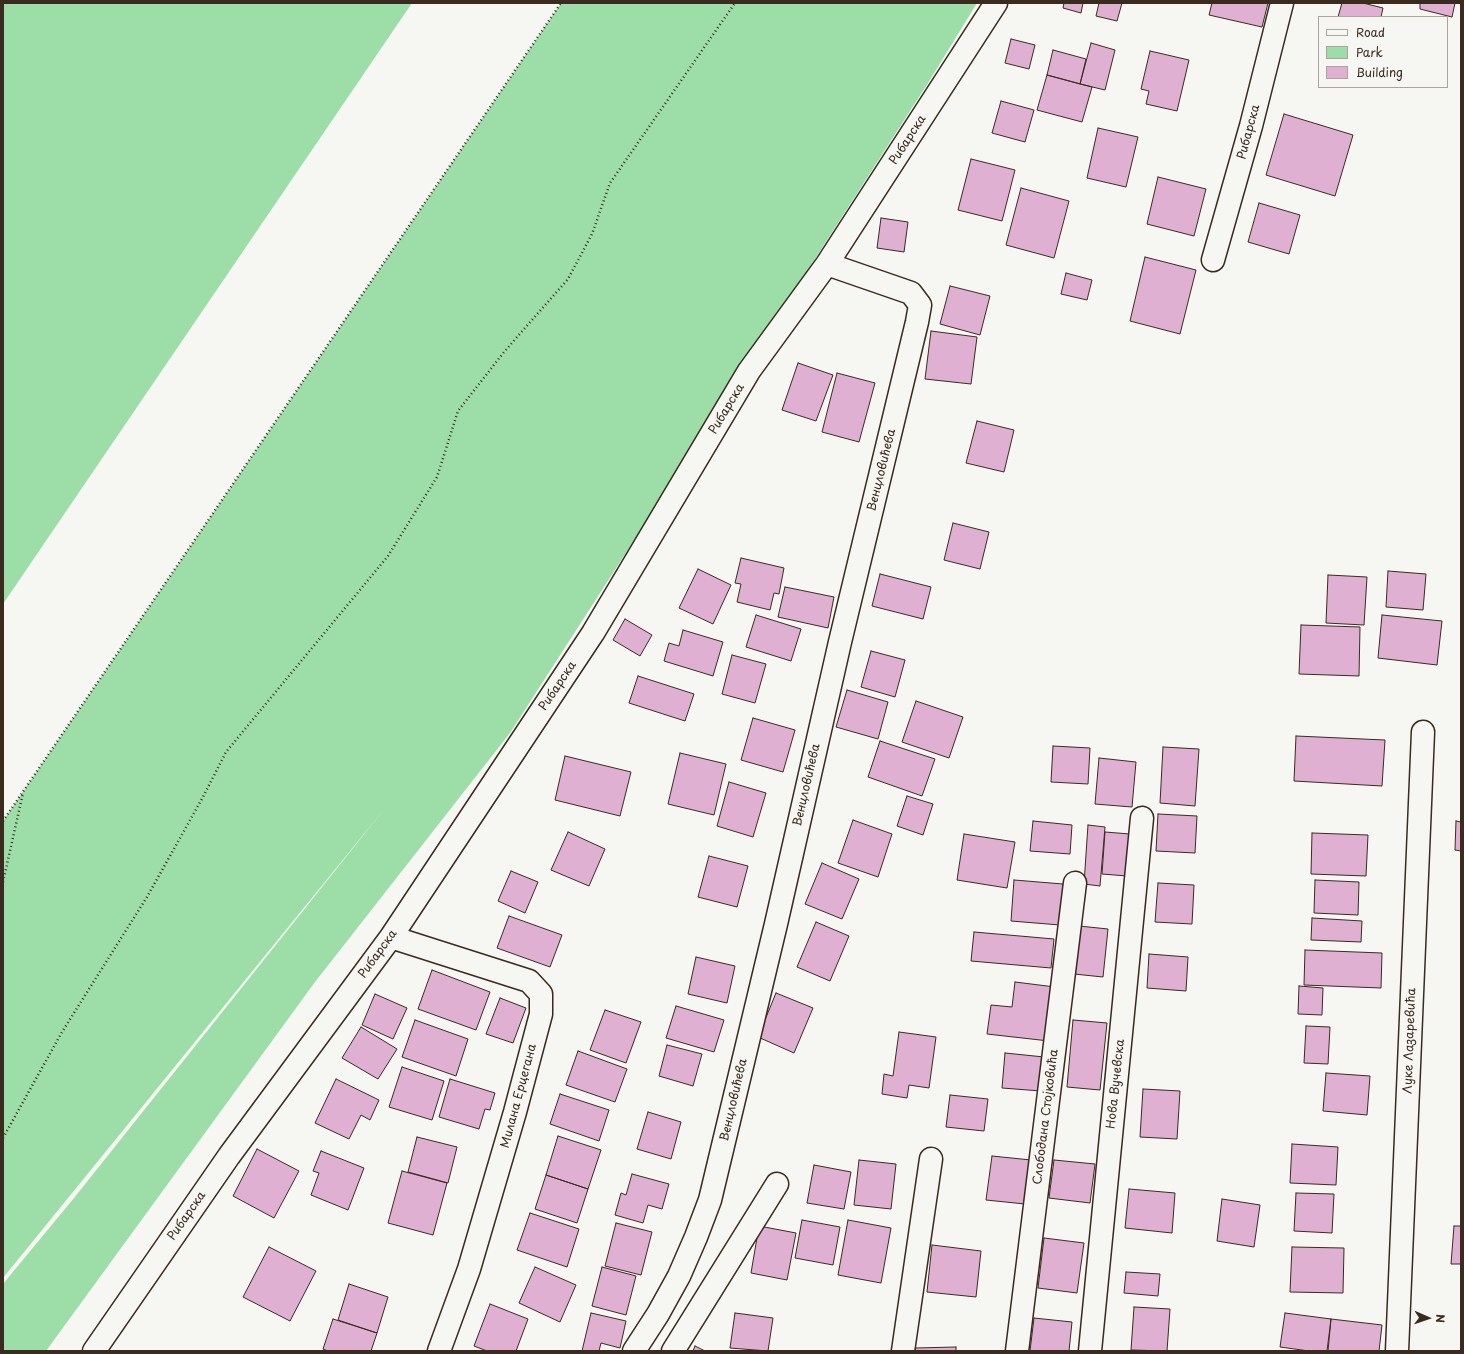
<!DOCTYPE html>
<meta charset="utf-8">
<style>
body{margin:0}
#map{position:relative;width:1464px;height:1354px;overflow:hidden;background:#f6f6f2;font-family:"Playpen Sans",sans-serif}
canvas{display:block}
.frame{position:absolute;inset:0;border:4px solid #3b2a1e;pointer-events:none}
.legend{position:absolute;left:1318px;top:16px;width:130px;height:72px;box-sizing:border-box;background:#f6f6f2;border:1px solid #aba49d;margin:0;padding:5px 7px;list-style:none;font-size:12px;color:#3b2a1e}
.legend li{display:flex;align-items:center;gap:8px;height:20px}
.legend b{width:20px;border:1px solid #aba49d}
.north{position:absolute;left:1408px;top:1298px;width:40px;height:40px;-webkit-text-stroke:3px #f6f6f2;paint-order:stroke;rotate:92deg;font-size:11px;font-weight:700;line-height:16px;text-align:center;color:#3b2a1e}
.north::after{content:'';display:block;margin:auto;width:14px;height:18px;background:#3b2a1e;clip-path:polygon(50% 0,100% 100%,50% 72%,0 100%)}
</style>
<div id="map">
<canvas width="1464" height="1354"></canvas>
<div class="frame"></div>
<ul class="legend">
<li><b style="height:5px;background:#f6f6f2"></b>Road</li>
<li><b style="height:11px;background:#9ddea8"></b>Park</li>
<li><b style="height:11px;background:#e0b0d2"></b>Building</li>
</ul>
<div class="north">N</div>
</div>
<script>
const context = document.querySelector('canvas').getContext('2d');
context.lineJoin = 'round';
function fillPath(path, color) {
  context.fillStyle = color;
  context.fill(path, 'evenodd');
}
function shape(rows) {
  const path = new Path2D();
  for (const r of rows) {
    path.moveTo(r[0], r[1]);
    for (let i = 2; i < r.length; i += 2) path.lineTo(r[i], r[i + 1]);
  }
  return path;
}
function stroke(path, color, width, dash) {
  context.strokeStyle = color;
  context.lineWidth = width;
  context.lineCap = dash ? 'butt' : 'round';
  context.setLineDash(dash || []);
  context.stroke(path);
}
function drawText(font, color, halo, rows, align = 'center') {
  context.font = font + ' "Playpen Sans",sans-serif';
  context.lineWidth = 3;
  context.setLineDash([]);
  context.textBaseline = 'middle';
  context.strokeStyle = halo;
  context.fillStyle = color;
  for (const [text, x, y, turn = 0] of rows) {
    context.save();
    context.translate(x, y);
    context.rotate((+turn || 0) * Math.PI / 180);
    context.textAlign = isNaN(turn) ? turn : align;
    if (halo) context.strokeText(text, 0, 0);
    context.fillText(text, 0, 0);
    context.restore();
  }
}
const green = shape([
 [3,3,412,3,3,604],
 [561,3,977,3,928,83,510,733,315,982,46,1351,3,1351,3,1284,74,1198,385,808,3,1278,3,821]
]);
const building = shape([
 [1064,3,1083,3,1081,13,1063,8,1064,3],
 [1099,3,1122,3,1117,21,1096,16,1099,3],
 [1212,3,1268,3,1262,27,1209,15,1212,3],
 [1342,3,1363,3,1383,8,1381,17,1338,17,1342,3],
 [1420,3,1455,3,1452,17,1420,9,1420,3],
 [1011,39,1035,45,1029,69,1005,63,1011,39],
 [1091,43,1115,50,1105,90,1080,84,1091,43],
 [1053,50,1086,59,1080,84,1047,75,1053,50],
 [1150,51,1189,60,1177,111,1146,104,1149,91,1141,89,1150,51],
 [1047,75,1092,87,1082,122,1037,110,1047,75],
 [1001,101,1034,110,1025,142,992,133,1001,101],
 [1284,114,1353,135,1335,196,1266,175,1284,114],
 [1098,128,1138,137,1126,187,1087,178,1098,128],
 [971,159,1015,170,1002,221,958,210,971,159],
 [1158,177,1206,189,1194,236,1147,224,1158,177],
 [1021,188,1069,201,1054,258,1006,245,1021,188],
 [1259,203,1300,215,1289,254,1248,242,1259,203],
 [881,218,908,222,904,252,877,248,881,218],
 [1145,257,1196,270,1180,334,1130,321,1145,257],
 [1066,273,1092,280,1087,300,1061,294,1066,273],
 [950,286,990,296,980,335,940,324,950,286],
 [931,331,977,337,971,384,925,379,931,331],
 [798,363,833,375,816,421,782,410,798,363],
 [837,373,875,383,859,442,822,432,837,373],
 [977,421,1014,430,1004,472,966,463,977,421],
 [953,523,989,532,980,569,944,560,953,523],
 [741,558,784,568,779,594,774,593,770,610,737,602,741,584,735,583,741,558],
 [698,569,731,585,713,624,679,608,698,569],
 [1388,571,1426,574,1423,610,1386,607,1388,571],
 [880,574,931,587,923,619,872,606,880,574],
 [1328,575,1367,577,1364,625,1326,623,1328,575],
 [785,587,834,597,828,628,778,617,785,587],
 [756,615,801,629,791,661,746,647,756,615],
 [1382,615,1442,621,1437,665,1378,658,1382,615],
 [625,619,652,635,640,656,613,640,625,619],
 [1301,625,1360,627,1359,676,1299,674,1301,625],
 [683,630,723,642,713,676,664,661,669,643,679,646,683,630],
 [871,651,905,660,895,697,861,687,871,651],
 [732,655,766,664,755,703,722,694,732,655],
 [638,676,694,694,685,721,629,703,638,676],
 [847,690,888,702,878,739,836,727,847,690],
 [916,701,963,717,949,758,902,742,916,701],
 [753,718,795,730,783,772,741,760,753,718],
 [1296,736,1385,740,1382,786,1294,781,1296,736],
 [880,741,935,759,922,796,868,777,880,741],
 [1053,746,1090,748,1088,784,1051,782,1053,746],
 [1163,747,1199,749,1195,806,1160,803,1163,747],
 [680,753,726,764,714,815,668,804,680,753],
 [565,756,631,772,620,816,555,800,565,756],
 [1099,758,1136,762,1132,807,1095,804,1099,758],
 [729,782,766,793,753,837,717,826,729,782],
 [907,796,933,804,923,835,897,826,907,796],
 [1158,814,1197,816,1195,853,1156,851,1158,814],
 [853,820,892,834,878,877,838,863,853,820],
 [1033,821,1072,825,1070,854,1030,851,1033,821],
 [1456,821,1461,822,1461,851,1455,850,1456,821],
 [1088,825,1105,827,1100,886,1084,884,1088,825],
 [568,832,605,849,589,886,551,870,568,832],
 [1105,832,1130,834,1127,876,1102,874,1105,832],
 [1312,833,1368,835,1366,876,1311,874,1312,833],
 [964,834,1015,842,1007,888,957,880,964,834],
 [709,856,748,866,737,907,698,897,709,856],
 [822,863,859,879,842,919,805,904,822,863],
 [511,871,538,882,525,913,498,901,511,871],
 [1014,880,1063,884,1060,925,1011,921,1014,880],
 [1315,880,1359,882,1358,915,1314,913,1315,880],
 [1158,883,1194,885,1192,924,1155,922,1158,883],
 [509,916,562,935,550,967,497,948,509,916],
 [1312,918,1362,921,1361,942,1311,940,1312,918],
 [816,922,849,936,830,981,797,967,816,922],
 [1079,926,1108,929,1103,977,1074,974,1079,926],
 [974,932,1054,939,1051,968,971,961,974,932],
 [1305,950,1382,953,1381,988,1304,985,1305,950],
 [1149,954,1188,957,1186,991,1147,988,1149,954],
 [696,957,735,966,727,1003,688,994,696,957],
 [432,970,490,992,476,1030,418,1009,432,970],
 [1015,982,1055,987,1049,1041,987,1034,991,1005,1012,1007,1015,982],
 [1299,986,1323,988,1322,1015,1298,1014,1299,986],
 [776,993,813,1008,794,1053,758,1037,776,993],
 [375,994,407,1008,393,1039,362,1025,375,994],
 [500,998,526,1008,513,1043,486,1034,500,998],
 [676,1006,724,1020,714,1052,666,1038,676,1006],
 [605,1010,641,1022,626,1063,590,1050,605,1010],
 [415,1020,468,1039,456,1076,402,1057,415,1020],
 [1073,1020,1107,1023,1100,1090,1067,1087,1073,1020],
 [1306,1026,1330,1027,1328,1064,1304,1063,1306,1026],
 [361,1027,397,1049,378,1079,342,1058,361,1027],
 [899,1032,936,1037,929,1088,909,1085,907,1098,882,1094,884,1074,893,1076,899,1032],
 [667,1045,702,1054,693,1086,659,1076,667,1045],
 [578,1051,627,1069,615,1102,566,1085,578,1051],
 [1005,1053,1044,1057,1041,1091,1002,1088,1005,1053],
 [402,1067,444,1081,432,1120,389,1107,402,1067],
 [1326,1073,1370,1076,1367,1115,1323,1111,1326,1073],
 [336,1079,379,1100,370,1120,361,1115,349,1139,315,1123,336,1079],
 [450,1079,495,1093,490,1110,485,1109,479,1129,439,1117,450,1079],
 [1143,1089,1180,1091,1177,1139,1140,1137,1143,1089],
 [560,1094,609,1110,599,1141,550,1124,560,1094],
 [950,1095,988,1099,984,1131,946,1127,950,1095],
 [648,1112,681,1122,671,1159,637,1149,648,1112],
 [558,1136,601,1150,588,1189,546,1175,558,1136],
 [417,1137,457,1147,448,1183,408,1172,417,1137],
 [1292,1144,1338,1147,1336,1185,1290,1183,1292,1144],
 [257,1149,299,1171,274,1218,233,1196,257,1149],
 [321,1151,364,1168,348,1210,311,1195,319,1173,313,1171,321,1151],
 [992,1156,1031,1160,1025,1204,986,1200,992,1156],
 [859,1160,896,1164,891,1209,854,1205,859,1160],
 [1054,1160,1095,1164,1090,1203,1049,1198,1054,1160],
 [814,1165,851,1172,844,1209,807,1203,814,1165],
 [402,1171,447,1183,433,1235,388,1223,402,1171],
 [632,1174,669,1184,662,1209,648,1205,643,1223,615,1215,621,1193,626,1195,632,1174],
 [546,1175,588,1189,577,1223,535,1209,546,1175],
 [1129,1189,1175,1193,1172,1233,1125,1228,1129,1189],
 [1296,1193,1334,1194,1332,1233,1294,1231,1296,1193],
 [1222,1199,1260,1205,1254,1247,1217,1241,1222,1199],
 [530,1213,579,1229,567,1267,517,1250,530,1213],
 [802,1220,840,1227,833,1265,795,1258,802,1220],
 [848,1220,891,1228,881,1283,838,1275,848,1220],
 [616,1223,652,1232,641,1275,605,1266,616,1223],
 [759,1226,796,1233,787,1280,751,1273,759,1226],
 [1454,1226,1461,1226,1461,1264,1451,1264,1454,1226],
 [1044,1238,1084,1243,1077,1293,1038,1288,1044,1238],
 [932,1245,981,1251,976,1297,927,1292,932,1245],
 [269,1247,316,1271,290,1321,243,1297,269,1247],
 [1292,1247,1344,1248,1343,1293,1290,1292,1292,1247],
 [535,1267,576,1285,560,1322,519,1303,535,1267],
 [602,1267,636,1276,626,1315,592,1306,602,1267],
 [1126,1272,1160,1274,1158,1296,1124,1293,1126,1272],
 [349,1284,388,1297,377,1333,338,1320,349,1284],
 [490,1304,528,1319,516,1351,487,1351,474,1346,490,1304],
 [1134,1307,1170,1309,1167,1351,1131,1350,1134,1307],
 [591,1313,626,1321,620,1348,601,1343,599,1351,582,1351,591,1313],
 [735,1313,773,1318,768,1351,730,1348,735,1313],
 [1285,1313,1331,1319,1327,1351,1309,1351,1280,1347,1285,1313],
 [1034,1318,1072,1322,1069,1351,1030,1351,1034,1318],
 [333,1319,377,1333,371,1351,328,1351,323,1349,333,1319],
 [1331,1319,1382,1325,1379,1351,1328,1351,1331,1319],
 [695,1346,705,1351,693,1351,695,1346],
 [956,1347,956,1351,915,1351,915,1348,956,1347]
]);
const path = shape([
 [3,821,561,3],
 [3,882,23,793],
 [3,1138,62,1032,147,897,203,797,226,752,388,556,437,477,458,411,504,352,568,279,592,234,610,183,735,3]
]);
const minor = shape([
 [1213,260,1251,126,1282,3],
 [391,937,529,981,541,994,541,1014,515,1112,469,1269,439,1351],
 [94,1351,229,1156,391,937,593,633,749,371,827,264,996,3],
 [634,1351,658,1314,679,1276,696,1237,710,1200,776,924,840,642,917,322,920,305,911,293,827,264],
 [673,1351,777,1184],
 [903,1351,931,1159],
 [1017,1351,1075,883],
 [1090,1351,1142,818],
 [1397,1351,1423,732]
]);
const streetNames = [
 ["Рибарска",1249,132,-75],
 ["Рибарска",908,140,-57],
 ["Рибарска",727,409,-59],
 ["Венцловићева",882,470,-76],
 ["Рибарска",558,686,-56],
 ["Венцловићева",807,785,-77],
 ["Рибарска",378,954,-54],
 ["Луке Лазаревића",1410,1041,-88],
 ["Нова Вучевска",1116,1084,-84],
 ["Милана Ерцегана",519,1096,-75],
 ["Венцловићева",734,1100,-77],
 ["Слободана Стојковића",1046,1117,-83],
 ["Рибарска",187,1216,-55]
];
fillPath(green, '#9ddea8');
fillPath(building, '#e0b0d2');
stroke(building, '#3b2a1e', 1);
stroke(minor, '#3b2a1e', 25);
stroke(path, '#3b2a1e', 2.5, [1, 3]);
stroke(minor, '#f6f6f2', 22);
drawText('12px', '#3b2a1e', '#f6f6f2', streetNames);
</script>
